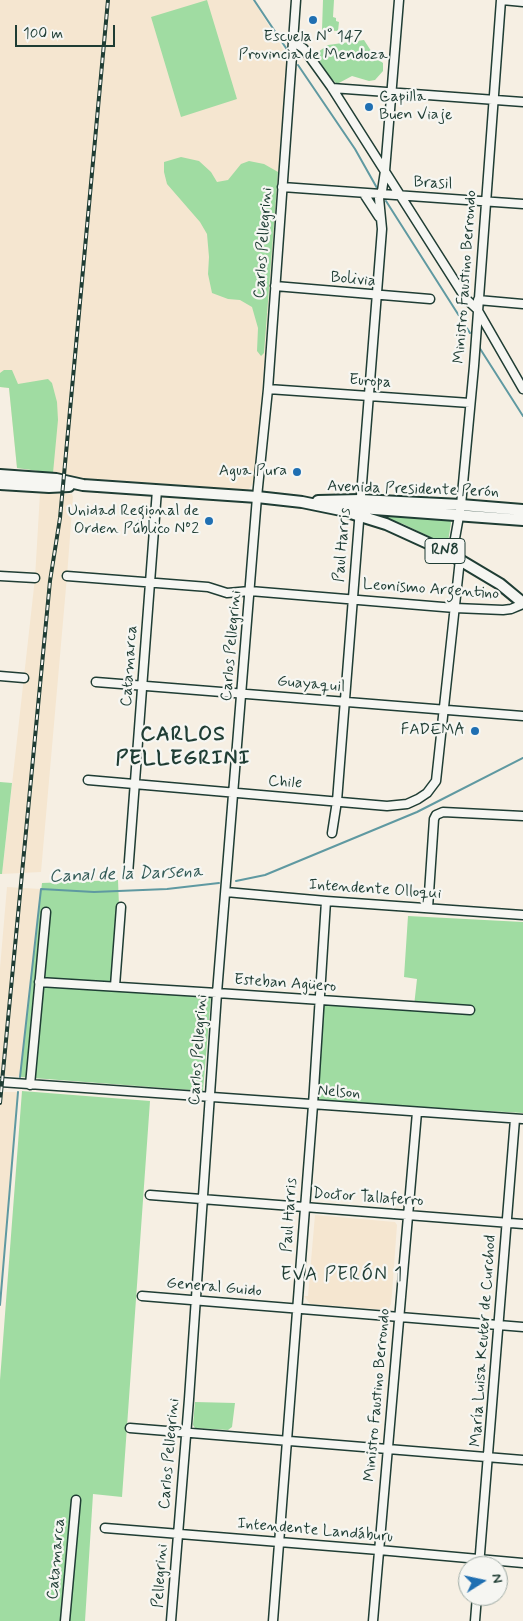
<!DOCTYPE html>
<meta charset="utf-8">
<style>
body{margin:0}
#map{position:relative;width:523px;height:1621px;overflow:hidden;background:#f6efe3;font-family:Mynerve,sans-serif}
canvas{display:block}
.north{position:absolute;left:458px;top:1556px;width:50px;height:50px;box-sizing:border-box;background:#f6f6f2;border:1px solid #a0aca6;border-radius:50%;rotate:80deg;font-size:14px;font-weight:700;line-height:20px;text-align:center;color:#1f3d34}
.north::after{content:'';display:block;margin:auto;width:18px;height:22px;background:#1f6fb2;clip-path:polygon(50% 0,100% 100%,50% 72%,0 100%)}
.scale{position:absolute;left:15px;top:25px;width:100px;height:22px;box-sizing:border-box;border:2px solid #1f3d34;border-top:0;padding-left:6px;font-size:15px;line-height:18px;white-space:nowrap;color:#1f3d34;-webkit-text-stroke:4px #f6f6f2;paint-order:stroke}
</style>
<div id="map">
<canvas width="523" height="1621"></canvas>
<div class="north">N</div>
<div class="scale">100 m</div>
</div>
<script>
const context = document.querySelector('canvas').getContext('2d');
context.lineJoin = 'round';
function fillPath(path, color) {
  context.fillStyle = color;
  context.fill(path, 'evenodd');
}
function shape(rows) {
  const path = new Path2D();
  for (const r of rows) {
    path.moveTo(r[0], r[1]);
    for (let i = 2; i < r.length; i += 2) path.lineTo(r[i], r[i + 1]);
  }
  return path;
}
function stroke(path, color, width, dash) {
  context.strokeStyle = color;
  context.lineWidth = width;
  context.lineCap = dash ? 'butt' : 'round';
  context.setLineDash(dash || []);
  context.stroke(path);
}
function drawText(font, color, halo, rows, align = 'center') {
  context.font = font + ' Mynerve,sans-serif';
  context.lineWidth = 4.5;
  context.setLineDash([]);
  context.textBaseline = 'middle';
  context.strokeStyle = halo;
  context.fillStyle = color;
  for (const [text, x, y, turn = 0] of rows) {
    context.save();
    context.translate(x, y);
    context.rotate((+turn || 0) * Math.PI / 180);
    context.textAlign = isNaN(turn) ? turn : align;
    if (halo) context.strokeText(text, 0, 0);
    context.fillText(text, 0, 0);
    context.restore();
  }
}
const built = shape([
 [0,0,253,0,288,57,255,481,248,490,85,478,17,468,9,388,0,387],
 [40,493,72,494,73,497,67,576,41,872,2,874,35,578],
 [7,887,41,889,20,1077,0,1075,0,968],
 [0,1092,18,1092,0,1305],
 [315,1215,395,1222,397,1225,392,1294,391,1304,388,1310,310,1304,304,1296,308,1296]
]);
const green = shape([
 [207,0,237,99,181,117,151,17],
 [323,0,334,0,333,17,336,18,336,21,339,22,338,31,322,30],
 [364,40,375,57,383,63,383,71,375,80,369,81,352,76,337,84,330,77,317,57,318,52,328,45],
 [181,157,199,161,211,172,217,182,228,180,241,164,249,161,264,164,278,172,264,353,261,356,257,351,258,328,252,307,240,300,228,299,212,293,208,274,209,257,207,234,200,222,167,184,164,172,164,162],
 [4,370,12,370,18,384,48,379,52,383,57,402,58,420,53,473,17,468,9,388,0,387,0,373],
 [378,513,450,518,451,523,448,542,445,544,403,524,380,516],
 [0,782,12,783,2,874,0,874],
 [118,880,119,906,111,990,211,996,203,1091,20,1077,42,883],
 [408,916,523,922,523,1113,316,1101,324,1001,414,1006,417,979,404,977],
 [22,1091,150,1101,122,1497,93,1494,85,1621,0,1621,0,1380],
 [195,1402,235,1403,232,1427,228,1430,195,1428,193,1425]
]);
const stream = shape([
 [254,0,288,51],
 [298,65,355,149,377,188],
 [386,201,470,333],
 [479,347,523,416],
 [236,881,265,875,417,812,523,758],
 [20,1077,41,889,94,892,167,889,219,883],
 [0,1305,18,1092]
]);
const minor = shape([
 [502,0,523,2],
 [292,40,304,49,332,88,466,299,477,309,523,389],
 [332,88,523,102],
 [282,187,523,204],
 [364,194,379,217],
 [275,286,430,299],
 [478,300,523,304],
 [268,389,470,403],
 [452,555,461,505,474,366,501,0],
 [0,576,35,578],
 [67,576,208,587,227,593,250,591,455,608,503,610,511,609,523,604],
 [0,676,24,678],
 [96,682,523,716],
 [88,780,387,806,407,804,418,799,427,793,436,781,460,559],
 [332,833,337,801,382,229,379,198,382,191,385,171,399,0],
 [128,874,157,490],
 [226,892,326,901,523,915],
 [428,908,434,819,436,815,443,812,523,816],
 [39,982,217,993,470,1010],
 [115,986,121,907],
 [0,1082,523,1119],
 [30,1085,46,912],
 [150,1195,523,1224],
 [142,1296,523,1327],
 [130,1428,523,1460],
 [105,1528,379,1550,523,1563],
 [479,1566,515,1119],
 [65,1621,76,1500],
 [171,1621,189,1399,217,993,257,497,268,389,296,0],
 [273,1621,313,1105,326,901],
 [373,1621,417,1112],
 [475,1621,477,1596]
]);
const major = shape([
 [0,475,56,479,83,485,257,497,302,502,341,510,386,524,443,550,500,584,523,603],
 [0,484,49,487,69,486],
 [318,501,360,500,461,505,523,510],
 [347,507,523,520]
]);
const rail = shape([
 [0,1103,50,581,60,518,108,0]
]);
const markers = [
 [313,20,5,"#1f6fb2"],
 [369,107,5,"#1f6fb2"],
 [297,472,5,"#1f6fb2"],
 [209,521,5,"#1f6fb2"],
 [475,731,5,"#1f6fb2"]
];
const shields = [
 [445,551,40]
];
const shieldNames = [
 ["RN8",445,551]
];
const poiNames = [
 ["Escuela N° 147",313,38,"center"],
 ["Provincia de Mendoza",313,56,"center"],
 ["Capilla",379,98,"left"],
 ["Buen Viaje",379,116,"left"],
 ["Agua Pura",287,472],
 ["Unidad Regional de",199,512],
 ["Orden Público Nº2",199,530],
 ["FADEMA",465,731]
];
const streetNames = [
 ["Brasil",433,184,3],
 ["Carlos Pellegrini",264,243,-86],
 ["Ministro Faustino Berrondo",466,277,-86],
 ["Bolivia",353,280,5],
 ["Europa",370,382,4],
 ["Avenida Presidente Perón",413,490,2],
 ["Paul Harris",343,545,-85],
 ["Leonismo Argentino",431,590,4],
 ["Carlos Pellegrini",232,646,-85],
 ["Catamarca",130,666,-86],
 ["Guayaquil",311,685,5],
 ["Chile",285,783,4],
 ["Intendente Olloqui",375,890,4],
 ["Esteban Agüero",285,984,4],
 ["Carlos Pellegrini",199,1050,-86],
 ["Nelson",339,1093,4],
 ["Doctor Tallaferro",368,1198,4],
 ["Paul Harris",290,1215,-86],
 ["General Guido",214,1288,5],
 ["María Luisa Keuter de Curchod",484,1341,-86],
 ["Ministro Faustino Berrondo",378,1395,-85],
 ["Carlos Pellegrini",170,1454,-85],
 ["Intendente Landáburu",315,1531,5],
 ["Catamarca",57,1559,-85],
 ["Pellegrini",161,1576,-86]
];
const waterNames = [
 ["Canal de la Darsena",126,875,-2]
];
const quarterNames = [
 ["EVA PERÓN 1",342,1276]
];
const districtNames = [
 ["CARLOS",183,736],
 ["PELLEGRINI",183,760]
];
fillPath(built, '#f5e6d0');
fillPath(green, '#a0dca2');
stroke(stream, '#5f99a1', 2);
stroke(minor, '#1f3d34', 11);
stroke(major, '#1f3d34', 14);
stroke(minor, '#f6f6f2', 8);
stroke(major, '#f6f6f2', 10);
stroke(rail, '#1f3d34', 4);
stroke(rail, '#f6f6f2', 2, [5.5]);
for (const [x, y, r, color] of markers) {
  const dot = new Path2D();
  dot.arc(x, y, r, 0, 2 * Math.PI);
  context.fillStyle = color;
  context.fill(dot);
  stroke(dot, '#f6f6f2', 2);
}
for (const [x, y, w] of shields) {
  const box = new Path2D();
  box.roundRect(x - w / 2, y - 12.5, w, 25, 4);
  context.fillStyle = '#f6f6f2';
  context.fill(box);
  stroke(box, '#1f3d34', 1);
}
drawText('bold 15px', '#1f3d34', null, shieldNames);
drawText('16px', '#1f3d34', '#f6f6f2', poiNames, 'right');
drawText('16px', '#1f3d34', '#f6f6f2', streetNames);
drawText('italic 18px', '#345c58', '#f6f6f2', waterNames);
context.letterSpacing = '1px';
drawText('19px', '#1f3d34', '#f6f6f2', quarterNames);
context.letterSpacing = '0px';
context.letterSpacing = '1px';
drawText('bold 21px', '#1f3d34', '#f6f6f2', districtNames);
context.letterSpacing = '0px';
</script>
